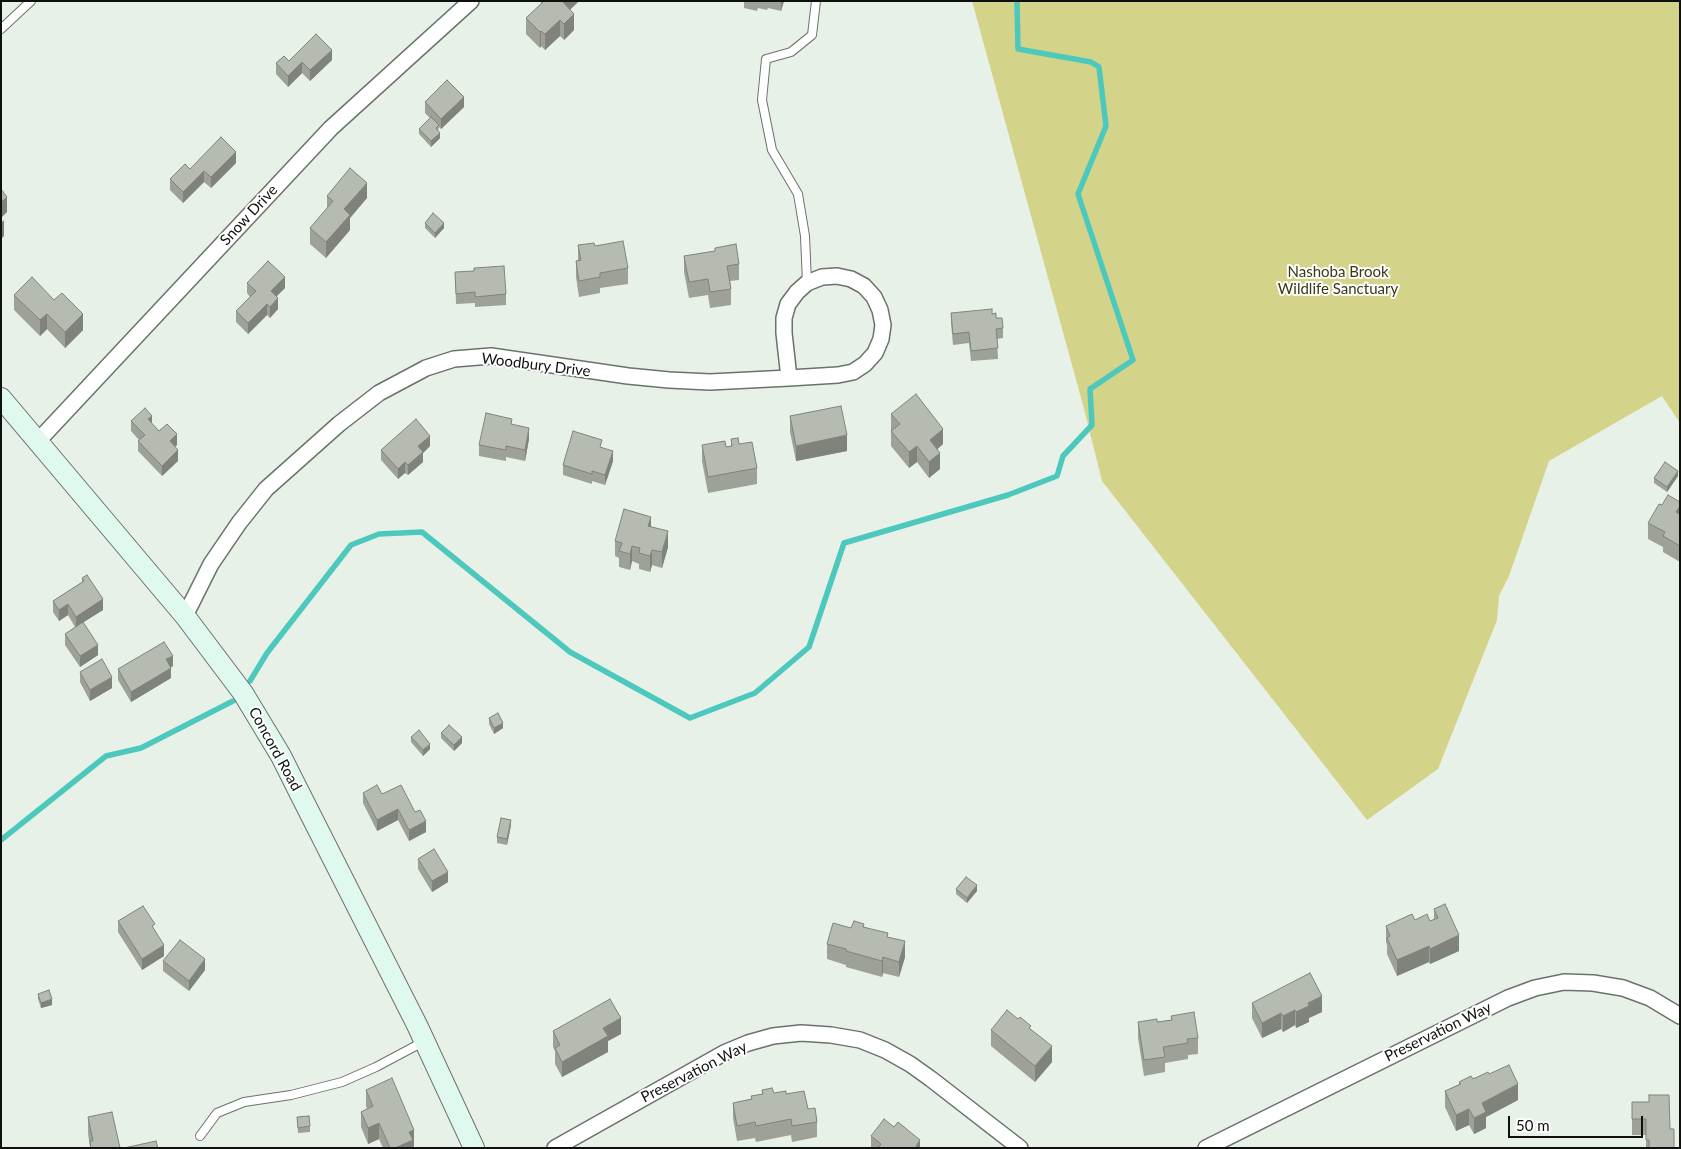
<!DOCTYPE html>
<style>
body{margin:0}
#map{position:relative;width:1681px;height:1149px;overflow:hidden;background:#e8f1e8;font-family:Lato,sans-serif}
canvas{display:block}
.frame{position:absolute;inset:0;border:2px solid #0d100d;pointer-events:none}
.scale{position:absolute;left:1508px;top:1116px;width:135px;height:22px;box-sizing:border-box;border:2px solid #0d100d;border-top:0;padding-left:6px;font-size:15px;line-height:18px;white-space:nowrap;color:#0d100d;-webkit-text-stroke:4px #fff;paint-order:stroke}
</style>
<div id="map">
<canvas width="1681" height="1149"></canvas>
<div class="frame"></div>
<div class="scale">50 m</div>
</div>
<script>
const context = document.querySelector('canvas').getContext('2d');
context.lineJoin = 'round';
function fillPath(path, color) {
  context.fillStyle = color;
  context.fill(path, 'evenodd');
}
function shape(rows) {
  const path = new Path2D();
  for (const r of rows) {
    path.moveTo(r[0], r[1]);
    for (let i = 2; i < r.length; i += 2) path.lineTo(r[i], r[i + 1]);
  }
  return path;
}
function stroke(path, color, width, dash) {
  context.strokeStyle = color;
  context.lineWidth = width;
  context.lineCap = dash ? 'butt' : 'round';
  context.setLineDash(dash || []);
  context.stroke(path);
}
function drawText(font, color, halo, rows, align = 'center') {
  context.font = font + ' Lato,sans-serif';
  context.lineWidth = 4;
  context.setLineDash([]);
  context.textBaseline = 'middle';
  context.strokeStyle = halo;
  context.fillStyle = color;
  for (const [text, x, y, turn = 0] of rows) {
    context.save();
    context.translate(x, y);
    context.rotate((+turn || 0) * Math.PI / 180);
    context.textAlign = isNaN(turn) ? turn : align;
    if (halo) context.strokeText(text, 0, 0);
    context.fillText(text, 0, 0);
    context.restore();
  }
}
const green = shape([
 [972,1,1680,1,1680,423,1662,396,1549,461,1509,576,1499,596,1497,620,1438,769,1367,820,1102,481,1083,405]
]);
const stream = shape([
 [250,681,267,653,351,545,379,534,422,532,570,652,690,718,755,693,809,647,844,543,1008,495,1057,476,1063,456,1092,425,1090,389,1133,360,1078,194,1106,126,1099,67,1091,62,1018,49,1017,1],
 [1,840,106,756,141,748,233,701]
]);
const service = shape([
 [1,29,31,1],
 [807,283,805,236,798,194,772,150,762,100,766,59,791,52,812,35,816,1],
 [200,1136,217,1113,244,1102,291,1095,342,1082,376,1067,423,1042]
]);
const minor = shape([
 [38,441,331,128,471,1],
 [185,616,211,564,239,523,266,489,339,424,379,393,426,368,454,359,491,356,628,376,669,380,710,382,789,378,838,375,853,372,865,364,875,353,881,339,883,325,880,310,874,297,864,286,851,279,837,276,822,277,807,283,797,292,788,304,784,318,784,333,789,378],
 [555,1148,724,1053,748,1043,773,1036,801,1033,831,1035,860,1040,885,1050,910,1064,931,1079,1020,1148],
 [1206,1148,1508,998,1535,988,1564,982,1593,983,1623,988,1650,998,1680,1016]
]);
const secondary = shape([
 [1,398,185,616,243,693,281,756,295,784,417,1025,474,1148]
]);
const wall = shape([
 [541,1,578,1,578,2,570,10,574,30,564,40,560,36,545,50,541,46,540,48,526,34,526,18,541,4],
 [743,1,784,1,781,11,768,8,767,10,758,8,757,11,744,8,744,2],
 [332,60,310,81,302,73,288,87,276,74,276,63,289,61],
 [425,102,464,107,441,129,439,127,438,131,440,138,431,147,419,134,419,129,430,118,425,113],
 [236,163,211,188,204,182,183,203,170,190,170,179,190,169],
 [327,196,367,198,350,218,350,230,326,258,310,244,310,228,327,209],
 [425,223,444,228,435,238,425,228],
 [578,245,595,246,628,268,628,284,600,288,600,293,579,297,576,277,576,261,578,260],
 [684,256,739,264,739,280,730,281,731,289,731,305,710,308,708,295,689,298,684,272],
 [455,272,506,294,506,305,475,307,475,303,456,304],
 [247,283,285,288,276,296,278,309,270,318,267,315,248,334,236,322,236,311,250,297,247,293],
 [14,295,83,330,65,348,47,329,40,336,14,310],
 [951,313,992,314,1003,328,1003,338,997,339,998,359,971,361,969,343,953,345,951,323],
 [891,414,943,444,937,449,940,469,929,478,917,462,909,468,891,446],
 [790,416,847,451,796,461,790,432],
 [131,421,152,424,159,431,177,445,175,447,178,461,162,476,138,451,138,441,139,440,131,431],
 [512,425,529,439,525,461,506,457,506,461,479,456,479,445],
 [731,439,739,444,757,468,757,484,708,493,702,461,702,445,726,447,731,446],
 [430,446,423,453,423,462,408,475,405,473,398,479,381,460,381,450],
 [613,461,605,485,592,481,592,484,563,475,563,465],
 [1678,476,1667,492,1654,483,1654,478],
 [1680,502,1680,562,1663,552,1663,547,1648,539,1648,523,1662,505],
 [651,526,668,547,662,568,652,565,650,572,639,569,639,564,632,561,630,570,619,567,619,558,615,556,615,541],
 [82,578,103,610,83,622,98,655,80,667,65,645,65,634,75,627,68,615,59,621,53,612,53,601,82,582],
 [173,666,171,667,171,678,131,702,118,680,118,669],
 [80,672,112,688,90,701,80,682],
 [489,718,503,728,494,734,489,724],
 [441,733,462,743,454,751,441,738],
 [411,737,430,749,423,756,411,742],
 [363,793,382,794,415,812,426,832,409,841,398,820,377,831,363,803],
 [511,825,507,845,497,843,497,837],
 [418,859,448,882,432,892,418,869],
 [956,889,977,891,967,903,956,894],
 [1434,909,1459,951,1430,964,1429,962,1397,976,1387,954,1387,945,1386,942,1386,926,1415,920,1430,921,1434,919],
 [118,921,155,930,164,956,142,970,118,932],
 [864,927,888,937,905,957,899,977,883,973,882,977,846,967,846,965,827,959,827,944,851,928],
 [163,961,205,970,189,991,163,971],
 [38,994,52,1005,41,1008,38,999],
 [1252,1003,1322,1012,1309,1018,1309,1022,1296,1028,1295,1025,1283,1032,1281,1029,1262,1038,1252,1018],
 [1171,1016,1198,1038,1198,1054,1188,1055,1188,1059,1165,1063,1165,1072,1144,1076,1138,1038,1138,1022,1157,1022,1171,1020],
 [1031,1029,1052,1062,1035,1082,991,1046,991,1030],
 [553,1031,621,1034,608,1041,608,1052,562,1077,555,1064,555,1051,553,1047],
 [1489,1074,1518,1100,1486,1117,1486,1128,1474,1134,1469,1125,1456,1131,1445,1107,1445,1091,1459,1084,1459,1082],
 [366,1090,414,1146,413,1147,413,1148,383,1148,379,1139,368,1144,361,1127,361,1112,367,1109,366,1106],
 [762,1090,774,1093,786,1094,808,1109,817,1122,817,1137,792,1142,791,1135,756,1142,755,1138,737,1141,733,1118,733,1103,751,1099,751,1096,762,1094],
 [1632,1102,1670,1129,1674,1148,1646,1148,1646,1135,1632,1135],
 [88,1117,120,1148,90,1148,88,1133],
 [297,1117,310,1126,310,1132,298,1133],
 [871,1136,920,1148,871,1148]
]);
const shadedWall = shape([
 [562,1,578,1,578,2,562,17],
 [781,1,784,1,781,11],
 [574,14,574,30,564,40,564,24],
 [560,20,560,36,545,50,545,34],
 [541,31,541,46,540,48,540,32],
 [332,50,332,60,310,81,310,70],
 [302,62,302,73,288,87,288,76],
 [464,97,464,107,441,129,441,119],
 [440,133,440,138,431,147,431,141],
 [236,152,236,163,211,188,211,177],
 [204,171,204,182,183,203,183,192],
 [367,183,367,198,350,218,350,230,326,258,326,242,344,209],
 [7,197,7,212,1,218,1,202],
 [4,220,4,236,1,239,1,223],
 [444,223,444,228,435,238,435,233],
 [285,277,285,288,271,302,271,291],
 [278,298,278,309,270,318,270,307],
 [267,304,267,315,248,334,248,323],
 [47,314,47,329,40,336,40,320],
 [83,314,83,330,65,348,65,332],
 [152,416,152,426,148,419],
 [529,428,529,439,525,461,525,450],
 [943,429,943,444,930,456,930,440],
 [177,434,177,445,170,451,170,441],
 [847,435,847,451,796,461,796,446],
 [430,436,430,446,423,453,423,462,408,475,408,465,418,446],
 [917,446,917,462,909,468,909,452],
 [178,450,178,461,162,476,162,466],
 [613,451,613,461,605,485,605,475],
 [940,453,940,469,929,478,929,462],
 [405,462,405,473,398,479,398,469],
 [1678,471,1678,476,1667,492,1667,487],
 [1680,506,1680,521,1676,512],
 [651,517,651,532,648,526],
 [668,531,668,547,662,568,662,552],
 [632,546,632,561,630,570,630,554],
 [652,550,652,565,650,572,650,556],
 [103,599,103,610,76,627,76,617],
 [68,604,68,615,59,621,59,610],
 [98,645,98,655,80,667,80,656],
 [173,656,173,666,166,670,166,659],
 [171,668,171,678,131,702,131,692],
 [112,677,112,688,90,701,90,690],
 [503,723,503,728,494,734,494,728],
 [462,737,462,743,454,751,454,745],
 [430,744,430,749,423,756,423,750],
 [398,809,398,820,377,831,377,820],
 [511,820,511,825,507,845,507,839],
 [426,821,426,832,409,841,409,830],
 [448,872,448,882,432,892,432,881],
 [977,885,977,891,967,903,967,898],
 [1459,935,1459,951,1430,964,1430,949],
 [905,941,905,957,899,977,899,962],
 [164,945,164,956,142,970,142,959],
 [1429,946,1429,962,1397,976,1397,960],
 [883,957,883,973,882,977,882,961],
 [205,959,205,970,189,991,189,981],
 [1322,996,1322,1012,1309,1018,1309,1022,1296,1028,1296,1012,1308,1003],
 [52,999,52,1005,41,1008,41,1003],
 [1295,1010,1295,1025,1283,1032,1283,1016],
 [1281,1013,1281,1029,1262,1038,1262,1023],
 [621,1018,621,1034,608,1041,608,1052,562,1077,562,1062,603,1028],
 [1052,1046,1052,1062,1035,1082,1035,1066],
 [1518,1084,1518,1100,1486,1117,1486,1128,1474,1134,1474,1118,1482,1103],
 [1469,1109,1469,1125,1456,1131,1456,1115],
 [379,1123,379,1139,368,1144,368,1128],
 [414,1130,414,1146,413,1147,413,1148,395,1148,409,1132],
 [920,1140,920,1148,916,1148,916,1146]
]);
const building = shape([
 [544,1,562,1,574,14,564,24,560,20,545,34,541,31,540,32,526,18,544,1],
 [316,34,332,50,310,70,302,62,288,76,276,63,284,56,289,61,316,34],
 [447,80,464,97,441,119,425,102,447,80],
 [431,117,439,125,436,128,440,133,431,141,419,129,431,117],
 [221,137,236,152,211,177,204,171,183,192,170,179,185,164,190,169,221,137],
 [350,168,367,183,344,209,350,215,326,242,310,228,333,201,327,196,350,168],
 [1,189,7,197,1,202,1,189],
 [433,213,444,223,435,233,425,223,433,213],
 [623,241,628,268,600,273,600,277,579,281,576,261,581,260,578,245,594,243,595,246,623,241],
 [736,244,739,264,727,266,731,289,710,292,708,279,689,282,684,256,715,251,715,248,736,244],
 [268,261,285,277,271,291,278,298,270,307,267,304,248,323,236,311,256,291,247,283,268,261],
 [504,266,506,294,475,297,475,292,456,294,455,272,474,271,474,268,504,266],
 [32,277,54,300,62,293,83,314,65,332,47,314,40,320,14,295,32,277],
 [992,309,992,314,996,313,996,318,1002,318,1003,328,996,329,998,348,971,351,969,332,953,334,951,313,992,309],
 [916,394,943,429,930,440,940,453,929,462,917,446,909,452,891,431,900,424,891,414,916,394],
 [841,406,847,435,796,446,790,416,841,406],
 [145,408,152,416,148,419,159,431,167,424,177,434,170,441,178,450,162,466,138,441,145,435,131,421,145,408],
 [486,413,512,419,511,424,529,428,525,450,506,446,506,450,479,445,486,413],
 [416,419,430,436,418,446,423,452,408,465,405,462,398,469,381,450,416,419],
 [573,431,602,440,600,447,613,451,605,475,592,471,592,474,563,465,573,431],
 [738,438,739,444,752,442,757,468,708,477,702,445,725,441,726,447,732,446,731,439,738,438],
 [1665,462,1678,471,1667,487,1654,478,1665,462],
 [1668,495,1680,502,1680,506,1676,512,1680,514,1680,546,1663,536,1665,532,1648,523,1659,504,1662,505,1668,495],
 [624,509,651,517,648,526,668,531,662,552,652,550,650,556,639,553,640,548,632,546,630,554,619,551,622,543,615,541,624,509],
 [87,575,103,599,76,617,68,604,59,610,53,601,84,581,82,578,87,575],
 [83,622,98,645,80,656,65,634,83,622],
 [164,642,173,656,166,659,171,668,131,692,118,669,164,642],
 [102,659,112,677,90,690,80,672,102,659],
 [498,713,503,723,494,728,489,718,498,713],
 [449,725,462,737,454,745,441,733,449,725],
 [419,730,430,744,423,750,411,737,419,730],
 [377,785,382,794,401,785,415,812,420,810,426,821,409,830,398,809,377,820,363,793,377,785],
 [501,818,511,820,507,839,497,837,501,818],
 [434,849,448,872,432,881,418,859,434,849],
 [966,877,977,885,967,898,956,889,966,877],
 [1445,904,1459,935,1430,949,1429,946,1397,960,1387,938,1390,936,1386,926,1412,914,1415,920,1427,914,1430,921,1438,918,1434,909,1445,904],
 [143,906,155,924,152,926,164,945,142,959,118,921,143,906],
 [854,921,864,924,863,927,888,933,887,937,905,941,899,962,883,957,882,961,846,951,846,949,827,944,833,923,851,928,854,921],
 [180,940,205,959,189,981,163,961,180,940],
 [1310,973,1322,996,1308,1003,1309,1006,1296,1012,1295,1010,1283,1016,1281,1013,1262,1023,1252,1003,1310,973],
 [49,990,52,999,41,1003,38,994,49,990],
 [610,999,621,1018,603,1028,608,1036,562,1062,555,1048,560,1045,553,1031,610,999],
 [1007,1010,1018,1019,1020,1017,1031,1026,1029,1028,1052,1046,1035,1066,991,1030,1007,1010],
 [1194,1012,1198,1038,1187,1039,1188,1043,1163,1047,1165,1057,1144,1060,1138,1022,1157,1019,1157,1022,1172,1020,1171,1016,1194,1012],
 [1509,1065,1518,1084,1482,1103,1486,1112,1474,1118,1469,1109,1456,1115,1445,1091,1461,1084,1459,1082,1471,1076,1473,1079,1488,1072,1489,1074,1509,1065],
 [392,1078,414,1130,409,1132,413,1140,395,1148,390,1148,379,1123,368,1128,361,1112,373,1106,366,1090,392,1078],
 [772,1088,774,1093,786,1091,786,1094,804,1091,808,1109,815,1108,817,1122,792,1126,791,1119,756,1126,755,1122,737,1126,733,1103,752,1099,751,1096,763,1094,762,1090,772,1088],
 [1649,1095,1669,1095,1670,1129,1674,1129,1674,1148,1649,1148,1649,1140,1646,1140,1646,1119,1632,1119,1632,1102,1649,1102,1649,1095],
 [112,1112,120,1148,91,1148,90,1141,93,1141,88,1117,112,1112],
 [309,1116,310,1126,298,1128,297,1117,309,1116],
 [884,1119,894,1127,898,1122,920,1140,916,1146,919,1148,878,1148,881,1144,871,1136,884,1119],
 [156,1141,158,1148,124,1148,156,1141]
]);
const streetNames = [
 ["Snow Drive",249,215,-47],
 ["Woodbury Drive",536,365,7],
 ["Concord Road",275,749,61],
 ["Preservation Way",1438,1032,-26],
 ["Preservation Way",694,1072,-27]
];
const parkNames = [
 ["Nashoba Brook",1338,272],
 ["Wildlife Sanctuary",1338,289]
];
fillPath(green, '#d3d389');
stroke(stream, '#4dc8bc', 5.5);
stroke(service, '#6a736b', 10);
stroke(minor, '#6a736b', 18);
stroke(secondary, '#6a736b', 22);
stroke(service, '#fff', 8);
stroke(minor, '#fff', 15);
stroke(secondary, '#e0f9ef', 20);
fillPath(wall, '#9da198');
fillPath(shadedWall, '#7f837c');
fillPath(building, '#b6bbb1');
stroke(building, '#7f837c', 1);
drawText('15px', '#0d100d', '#fff', streetNames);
drawText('15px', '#383812', '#fff', parkNames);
</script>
